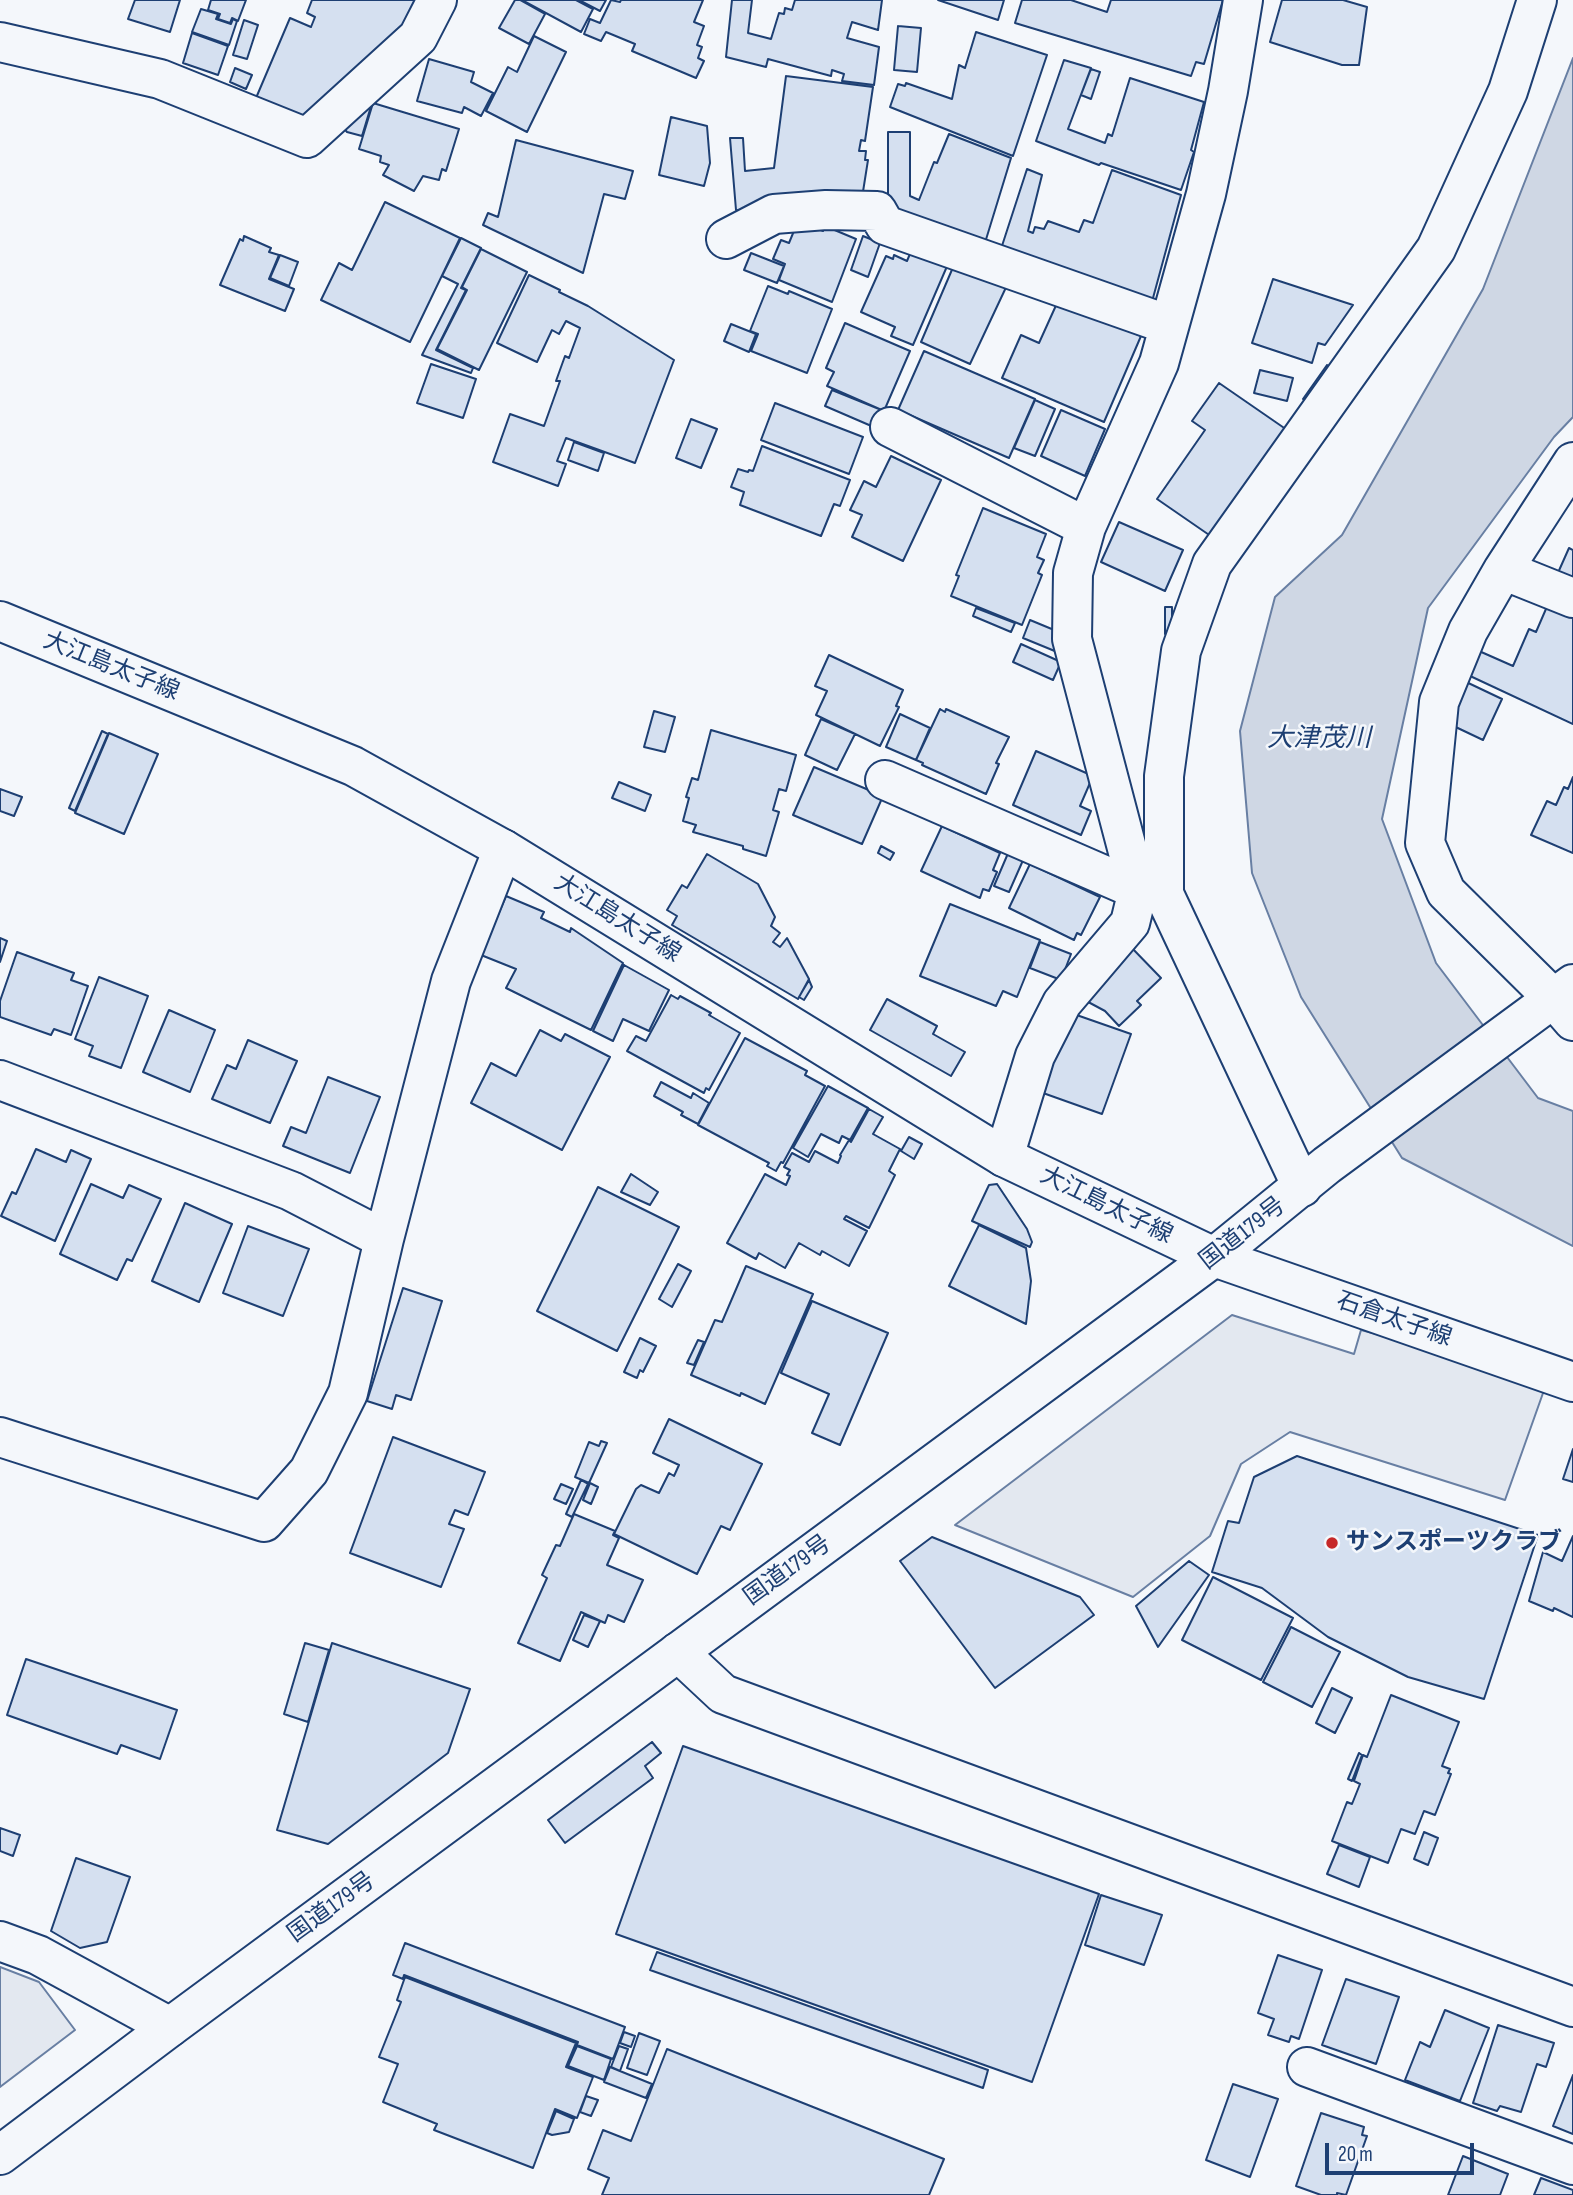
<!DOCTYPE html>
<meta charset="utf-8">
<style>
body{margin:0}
#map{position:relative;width:1573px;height:2195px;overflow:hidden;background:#f4f7fb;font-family:"Sofia Sans Condensed",sans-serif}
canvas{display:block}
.scale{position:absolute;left:1325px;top:2143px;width:149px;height:32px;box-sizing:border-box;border:4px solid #1d3f73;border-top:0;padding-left:9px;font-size:21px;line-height:24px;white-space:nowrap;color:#1d3f73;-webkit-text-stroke:5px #f4f7fb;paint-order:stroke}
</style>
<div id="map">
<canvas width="1573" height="2195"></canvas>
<div class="scale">20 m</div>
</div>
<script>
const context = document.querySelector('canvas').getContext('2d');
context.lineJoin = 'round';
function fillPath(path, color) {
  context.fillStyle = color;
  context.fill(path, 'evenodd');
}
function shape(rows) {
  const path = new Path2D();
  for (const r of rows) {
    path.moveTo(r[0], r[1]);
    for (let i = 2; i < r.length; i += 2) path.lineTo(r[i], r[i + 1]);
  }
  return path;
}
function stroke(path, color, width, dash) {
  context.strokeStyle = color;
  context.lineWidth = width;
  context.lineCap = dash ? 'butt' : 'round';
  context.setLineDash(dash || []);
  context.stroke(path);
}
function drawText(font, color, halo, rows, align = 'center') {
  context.font = font + ' "Sofia Sans Condensed","Noto Sans JP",sans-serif';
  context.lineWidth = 5;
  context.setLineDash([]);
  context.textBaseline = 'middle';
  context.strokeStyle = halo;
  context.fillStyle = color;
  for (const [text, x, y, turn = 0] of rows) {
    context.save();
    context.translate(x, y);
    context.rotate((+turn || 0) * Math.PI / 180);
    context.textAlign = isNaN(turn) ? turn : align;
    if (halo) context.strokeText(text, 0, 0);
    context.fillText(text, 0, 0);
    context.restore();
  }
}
const parking = shape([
 [1232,1315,1354,1354,1361,1330,1548,1379,1505,1500,1290,1432,1241,1464,1210,1536,1133,1597,955,1525,1232,1315],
 [0,1967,39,1982,75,2030,0,2087,0,1967]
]);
const water = shape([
 [1573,58,1573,417,1554,437,1428,608,1382,819,1436,963,1538,1098,1573,1111,1573,1246,1402,1158,1301,997,1252,873,1240,731,1275,597,1342,535,1483,289,1573,58]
]);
const building = shape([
 [135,0,180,0,170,32,128,19,135,0],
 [211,0,246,0,238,21,232,18,230,23,218,19,220,14,208,10,211,0],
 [312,0,423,0,404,38,305,118,256,98,290,18,311,27,315,17,307,13,312,0],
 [515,0,520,0,545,14,529,44,499,28,515,0],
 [522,0,576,0,593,9,581,32,522,0],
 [579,0,606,0,600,11,579,0],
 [611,0,620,2,621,0,703,0,694,22,704,26,697,45,702,47,698,58,704,61,696,78,632,51,635,44,606,32,601,41,584,34,590,19,600,23,611,0],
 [732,0,752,0,748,33,771,39,779,13,784,14,785,8,792,10,795,0,882,0,878,30,852,22,847,38,879,47,874,85,842,81,844,74,832,70,831,76,768,59,766,67,726,57,732,0],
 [938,0,1004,0,998,20,938,0],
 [1022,0,1071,0,1107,12,1111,0,1223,0,1204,64,1196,62,1191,76,1015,23,1022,0],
 [1282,0,1343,0,1367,7,1359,65,1342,65,1270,42,1282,0],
 [201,9,218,14,216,19,231,24,233,19,237,21,229,45,192,32,201,9],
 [244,20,258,25,247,59,233,55,244,20],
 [898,26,921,28,917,72,894,70,898,26],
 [976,32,1047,55,1013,156,890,107,898,84,905,86,906,83,952,99,959,65,965,68,976,32],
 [192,33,228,46,218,75,183,63,192,33],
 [534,36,566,52,527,132,486,111,508,67,517,72,534,36],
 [429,59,474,72,471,82,493,93,481,116,464,107,462,113,417,101,429,59],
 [1064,60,1091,68,1068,129,1105,143,1108,134,1112,136,1130,78,1204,102,1191,150,1194,152,1181,190,1101,163,1099,165,1036,141,1064,60],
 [235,68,252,75,246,89,230,82,235,68],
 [1091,69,1100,72,1091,99,1081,95,1091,69],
 [786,76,873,87,865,141,861,140,859,151,866,151,865,160,868,160,862,198,754,213,736,210,730,138,743,138,745,171,774,168,786,76],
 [372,103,362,136,347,132,341,125,372,103],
 [373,103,459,129,446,171,442,169,439,180,423,176,414,191,383,175,389,165,380,162,381,156,359,149,373,103],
 [671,117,707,126,710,163,704,186,659,175,671,117],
 [888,132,910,132,910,196,919,200,934,162,937,163,949,134,1011,158,984,246,888,205,888,132],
 [516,140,633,171,625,199,604,194,583,273,483,225,488,213,498,217,516,140],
 [1027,169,1042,175,1028,231,1033,233,1035,227,1044,229,1048,221,1079,232,1084,220,1093,223,1112,170,1181,195,1153,298,1148,302,1000,252,1027,169],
 [385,202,460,238,410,342,321,300,339,263,352,270,385,202],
 [809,225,823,231,825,226,856,239,832,302,779,280,785,264,773,259,781,240,789,243,796,226,809,225],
 [244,236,271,248,269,252,279,255,269,279,294,289,285,311,220,285,240,239,243,241,244,236],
 [863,236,880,243,868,277,851,270,863,236],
 [461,238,481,248,461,288,466,290,436,350,473,368,471,373,422,355,458,284,442,276,461,238],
 [481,249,527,272,479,370,437,349,467,290,462,287,481,249],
 [912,249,948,264,913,345,891,336,895,327,861,312,886,256,893,259,894,255,907,261,912,249],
 [751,253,784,266,777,283,744,270,751,253],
 [280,255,298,262,289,286,270,278,280,255],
 [957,258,1009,281,970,364,921,342,957,258],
 [529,275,560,290,559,292,588,306,674,360,635,463,566,438,557,461,566,464,558,486,493,462,510,414,544,426,560,381,556,381,565,356,569,358,580,328,566,321,559,334,552,330,537,362,497,343,529,275],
 [1273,279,1353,305,1325,345,1318,343,1312,363,1252,343,1273,279],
 [768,286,788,294,789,291,832,309,807,373,751,351,758,334,750,331,768,286],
 [1058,301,1141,336,1104,422,1002,378,1021,335,1039,343,1058,301],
 [845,323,910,351,884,411,827,386,834,372,826,368,845,323],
 [731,324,756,334,749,352,724,341,731,324],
 [924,351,1035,399,1009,458,898,410,924,351],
 [431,364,476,379,463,418,417,403,431,364],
 [1327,365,1335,371,1311,404,1303,399,1327,365],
 [1260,370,1293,378,1287,401,1254,393,1260,370],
 [1219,383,1290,432,1215,539,1157,499,1205,430,1192,421,1219,383],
 [832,390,884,411,876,428,825,406,832,390],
 [1035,400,1055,409,1035,456,1014,448,1035,400],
 [775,403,863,437,849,474,761,440,775,403],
 [1061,410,1105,429,1085,476,1041,456,1061,410],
 [691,419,717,429,701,468,676,458,691,419],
 [574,442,604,453,598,471,568,460,574,442],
 [762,446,850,480,840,506,834,504,821,536,740,505,744,492,731,487,738,469,748,472,749,470,753,471,762,446],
 [891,456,941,480,903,561,852,537,862,515,850,510,864,481,876,487,891,456],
 [983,508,1046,534,1037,557,1044,560,1038,573,1042,575,1022,625,951,596,959,576,956,575,983,508],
 [1119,522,1183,550,1165,591,1101,562,1119,522],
 [1569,548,1573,550,1573,582,1557,575,1569,548],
 [1549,602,1573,613,1573,724,1468,675,1479,651,1513,666,1529,629,1536,632,1549,602],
 [1165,607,1172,607,1172,634,1165,634,1165,607],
 [976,608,1015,623,1011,632,973,616,976,608],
 [1030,620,1059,632,1062,654,1023,638,1030,620],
 [1021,644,1061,662,1053,680,1013,662,1021,644],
 [829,655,903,690,896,706,899,707,880,746,816,715,827,691,815,686,829,655],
 [1462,680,1502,699,1483,740,1443,721,1462,680],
 [940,709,945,712,946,709,1009,737,996,763,999,764,986,794,922,765,923,763,916,760,940,709],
 [654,711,675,717,665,752,644,747,654,711],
 [900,714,930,728,916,760,886,747,900,714],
 [821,719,855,734,837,770,805,755,821,719],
 [711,730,796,755,786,791,779,789,773,810,779,812,766,856,743,849,743,846,693,832,696,825,683,821,689,798,686,797,692,778,698,780,711,730],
 [102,731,108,734,75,811,69,808,102,731],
 [109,733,158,754,124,834,75,813,109,733],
 [1036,751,1093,776,1080,806,1091,811,1081,835,1013,805,1036,751],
 [814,767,883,796,862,844,793,815,814,767],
 [1573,777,1573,853,1531,835,1547,801,1556,805,1564,787,1568,789,1573,777],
 [619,782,651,795,645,811,612,798,619,782],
 [0,789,22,797,14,816,0,811,0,789],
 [942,826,1000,853,993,870,997,872,989,891,983,889,980,898,921,871,942,826],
 [881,846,894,853,890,860,878,853,881,846],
 [1009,851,1024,858,1009,892,994,886,1009,851],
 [707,854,758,884,775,917,771,926,780,933,773,942,780,947,787,938,809,979,798,999,672,925,677,916,667,910,682,885,687,888,707,854],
 [1030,864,1100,897,1081,935,1077,933,1074,940,1009,908,1030,864],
 [506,896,544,912,541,918,570,932,571,928,623,963,591,1030,506,988,516,969,481,955,506,896],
 [950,904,1040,940,1017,997,1003,991,996,1006,920,976,950,904],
 [0,938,7,941,0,962,0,938],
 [1040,942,1071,954,1061,980,1030,968,1040,942],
 [1130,946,1161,978,1137,1001,1141,1005,1119,1026,1105,1011,1077,996,1130,946],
 [17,952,74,973,71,980,88,986,71,1035,54,1029,51,1035,0,1017,0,1001,17,952],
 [624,965,669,990,649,1031,623,1019,613,1041,593,1031,624,965],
 [99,977,148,996,121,1068,89,1056,93,1046,75,1039,99,977],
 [809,980,812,987,804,1000,799,997,809,980],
 [671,995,678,999,680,996,711,1013,709,1015,740,1033,709,1090,706,1088,704,1093,627,1051,636,1036,646,1041,671,995],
 [887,999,937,1026,933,1034,965,1052,951,1076,870,1030,887,999],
 [169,1010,215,1030,190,1092,143,1072,169,1010],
 [1068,1012,1131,1034,1102,1114,1043,1093,1047,1083,1042,1081,1068,1012],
 [540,1030,561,1041,565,1034,610,1057,562,1150,471,1103,491,1063,516,1076,540,1030],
 [745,1038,807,1071,805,1075,825,1086,783,1163,781,1162,776,1171,767,1166,769,1163,698,1125,745,1038],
 [248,1040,297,1061,270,1123,212,1099,227,1065,236,1069,248,1040],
 [328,1077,380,1097,350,1173,283,1146,291,1127,306,1133,328,1077],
 [661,1082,691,1098,693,1093,709,1103,698,1124,681,1115,683,1112,654,1096,661,1082],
 [828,1086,868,1108,850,1140,842,1136,839,1143,821,1134,808,1157,793,1148,828,1086],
 [869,1109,883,1117,873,1134,900,1149,889,1171,895,1175,869,1228,846,1216,844,1219,867,1231,849,1266,822,1251,820,1255,799,1243,785,1268,759,1253,756,1259,727,1243,765,1174,786,1185,790,1176,787,1175,790,1170,784,1167,792,1153,809,1162,815,1151,838,1163,841,1156,840,1155,849,1140,851,1142,869,1109],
 [909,1137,922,1144,914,1159,901,1151,909,1137],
 [36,1149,66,1162,71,1150,91,1159,55,1241,1,1216,12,1192,16,1194,36,1149],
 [631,1174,658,1192,650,1205,621,1192,631,1174],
 [91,1184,123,1198,129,1185,161,1199,132,1261,127,1259,117,1280,60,1254,91,1184],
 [997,1184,1027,1229,1032,1242,1030,1247,972,1221,989,1185,997,1184],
 [598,1187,679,1227,617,1351,537,1311,598,1187],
 [185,1203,232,1224,199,1302,152,1281,185,1203],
 [979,1225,1026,1248,1031,1281,1026,1324,949,1286,979,1225],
 [248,1226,309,1249,283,1316,223,1293,248,1226],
 [678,1264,691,1271,672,1307,659,1299,678,1264],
 [746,1266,813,1294,765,1404,741,1393,740,1396,691,1375,715,1320,722,1322,746,1266],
 [403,1288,442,1301,411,1400,396,1395,392,1409,367,1401,403,1288],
 [812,1301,888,1333,840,1445,812,1433,829,1394,781,1373,812,1301],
 [640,1338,656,1346,643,1372,640,1370,637,1378,624,1372,640,1338],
 [698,1340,704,1342,694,1365,687,1363,698,1340],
 [669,1419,762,1464,730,1530,721,1526,697,1574,614,1534,636,1489,641,1485,659,1493,669,1473,674,1476,679,1465,653,1453,669,1419],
 [393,1437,485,1472,468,1515,455,1510,449,1524,464,1529,441,1587,350,1553,393,1437],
 [601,1441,607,1443,589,1483,575,1477,589,1442,599,1446,601,1441],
 [1573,1449,1573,1482,1563,1479,1573,1449],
 [1297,1456,1538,1535,1484,1699,1408,1677,1328,1637,1262,1588,1212,1572,1228,1521,1239,1523,1254,1477,1297,1456],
 [581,1480,588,1484,572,1517,566,1514,581,1480],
 [590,1483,598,1487,591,1504,583,1500,590,1483],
 [561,1484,573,1489,566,1504,554,1499,561,1484],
 [574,1514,615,1531,613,1535,619,1538,607,1565,643,1580,624,1622,608,1615,605,1623,581,1612,560,1661,518,1643,547,1578,542,1575,556,1545,560,1546,574,1514],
 [1573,1536,1573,1617,1554,1608,1553,1611,1529,1601,1543,1552,1562,1561,1573,1536],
 [932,1537,1080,1597,1094,1615,995,1688,900,1561,932,1537],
 [1189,1561,1209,1575,1158,1647,1136,1606,1189,1561],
 [1213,1577,1293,1618,1261,1680,1182,1640,1213,1577],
 [584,1615,600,1621,588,1647,573,1640,584,1615],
 [1291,1627,1340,1652,1312,1707,1263,1682,1291,1627],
 [305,1643,329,1650,308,1722,284,1714,305,1643],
 [332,1643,470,1689,448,1753,328,1844,277,1830,332,1643],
 [26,1659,177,1710,160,1759,121,1745,117,1754,7,1715,26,1659],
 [1332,1688,1352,1698,1335,1733,1316,1723,1332,1688],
 [1391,1695,1459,1722,1442,1766,1450,1769,1448,1773,1451,1774,1435,1815,1424,1811,1415,1834,1401,1829,1388,1863,1332,1841,1347,1802,1352,1804,1360,1784,1354,1781,1363,1755,1367,1757,1391,1695],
 [652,1742,661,1753,645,1766,653,1778,565,1843,548,1820,652,1742],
 [683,1746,1099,1894,1032,2082,616,1934,683,1746],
 [1359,1753,1362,1755,1352,1781,1348,1779,1359,1753],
 [0,1828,20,1835,13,1856,0,1851,0,1828],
 [1424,1832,1438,1838,1428,1865,1414,1859,1424,1832],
 [1339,1845,1370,1857,1359,1887,1327,1874,1339,1845],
 [76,1858,130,1877,107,1942,80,1948,51,1931,76,1858],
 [1101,1895,1162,1915,1144,1965,1085,1945,1101,1895],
 [405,1943,625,2027,613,2059,577,2045,578,2042,404,1975,403,1979,393,1975,405,1943],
 [657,1952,988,2070,983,2088,650,1970,657,1952],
 [1278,1955,1322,1970,1299,2039,1291,2036,1289,2042,1268,2035,1274,2019,1258,2013,1278,1955],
 [405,1977,576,2043,566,2067,593,2077,577,2118,555,2109,533,2168,434,2130,437,2124,383,2102,398,2064,379,2057,401,2002,397,2000,405,1977],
 [1346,1979,1399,1997,1376,2064,1322,2045,1346,1979],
 [1445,2010,1489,2028,1460,2101,1405,2080,1420,2042,1430,2047,1445,2010],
 [1498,2025,1554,2043,1546,2067,1537,2064,1521,2112,1500,2106,1497,2111,1473,2103,1498,2025],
 [624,2032,635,2036,631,2047,620,2043,624,2032],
 [639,2033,660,2041,647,2075,627,2068,639,2033],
 [577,2046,611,2059,604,2080,568,2066,577,2046],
 [619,2046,628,2049,620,2071,611,2067,619,2046],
 [667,2049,944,2159,929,2195,602,2195,609,2178,588,2169,603,2130,631,2141,667,2049],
 [610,2067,652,2084,646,2098,604,2082,610,2067],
 [1573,2075,1573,2134,1553,2126,1573,2075],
 [1233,2084,1278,2099,1250,2177,1206,2160,1233,2084],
 [586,2096,598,2100,591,2116,580,2112,586,2096],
 [556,2111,574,2119,569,2132,552,2135,547,2133,556,2111],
 [1321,2113,1364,2127,1362,2135,1367,2136,1346,2195,1337,2193,1337,2195,1321,2195,1296,2186,1321,2113],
 [1463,2156,1508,2174,1500,2195,1448,2195,1463,2156],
 [1541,2178,1573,2190,1573,2195,1534,2195,1541,2178]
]);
const minor = shape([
 [0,42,160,79,307,138,418,37,437,0],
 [726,239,774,214,826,210,877,211,885,225,1169,325],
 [890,427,1086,527],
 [1573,462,1503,570,1468,631,1439,702,1425,843,1446,892,1554,999,1573,1021],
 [1503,570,1573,598],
 [885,780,1138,890,1155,892],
 [0,1080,291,1191,384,1239],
 [1004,1157,1035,1056,1062,1003,1130,923,1138,890,1072,639,1073,573,1086,527,1159,363,1206,194,1228,91,1243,0],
 [1302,1187,1164,894,1164,776,1181,651,1212,564,1436,249,1508,91,1537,0],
 [0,1437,264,1522,309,1471,348,1393,384,1239,451,981,503,849],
 [678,1652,723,1694,1573,2007],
 [0,1941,38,1955,170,2027],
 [1307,2067,1573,2165]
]);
const major = shape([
 [0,621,353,766,503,849,1004,1157,1214,1257,1573,1382]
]);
const highway = shape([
 [0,2155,170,2027,1214,1257,1327,1165,1573,984]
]);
const markers = [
 [1332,1543,7,"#c62828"]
];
const streetNames = [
 ["大江島太子線",111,667,22],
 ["大江島太子線",617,919,32],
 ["大江島太子線",1106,1206,26],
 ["国道179号",1243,1234,-38],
 ["石倉太子線",1394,1320,19],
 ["国道179号",788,1571,-36],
 ["国道179号",332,1908,-36]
];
const poiNames = [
 ["サンスポーツクラブ",1346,1543]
];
const waterNames = [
 ["大津茂川",1319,739]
];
fillPath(parking, '#e3e8f0');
stroke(parking, '#687fa3', 2);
fillPath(water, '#cfd7e4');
stroke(water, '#687fa3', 2);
fillPath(building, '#d5e0f0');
stroke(building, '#1d3f73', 2);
stroke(minor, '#1d3f73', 42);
stroke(major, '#1d3f73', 42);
stroke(highway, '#1d3f73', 42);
stroke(minor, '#f4f7fb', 38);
stroke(major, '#f4f7fb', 38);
stroke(highway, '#f4f7fb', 38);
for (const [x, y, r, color] of markers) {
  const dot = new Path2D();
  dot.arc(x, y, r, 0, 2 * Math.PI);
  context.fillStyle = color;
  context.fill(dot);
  stroke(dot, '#f4f7fb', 2.5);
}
drawText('24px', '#1d3f73', '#f4f7fb', streetNames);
drawText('bold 24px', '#1d3f73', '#f4f7fb', poiNames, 'left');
drawText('italic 26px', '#1d3f73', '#f4f7fb', waterNames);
</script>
